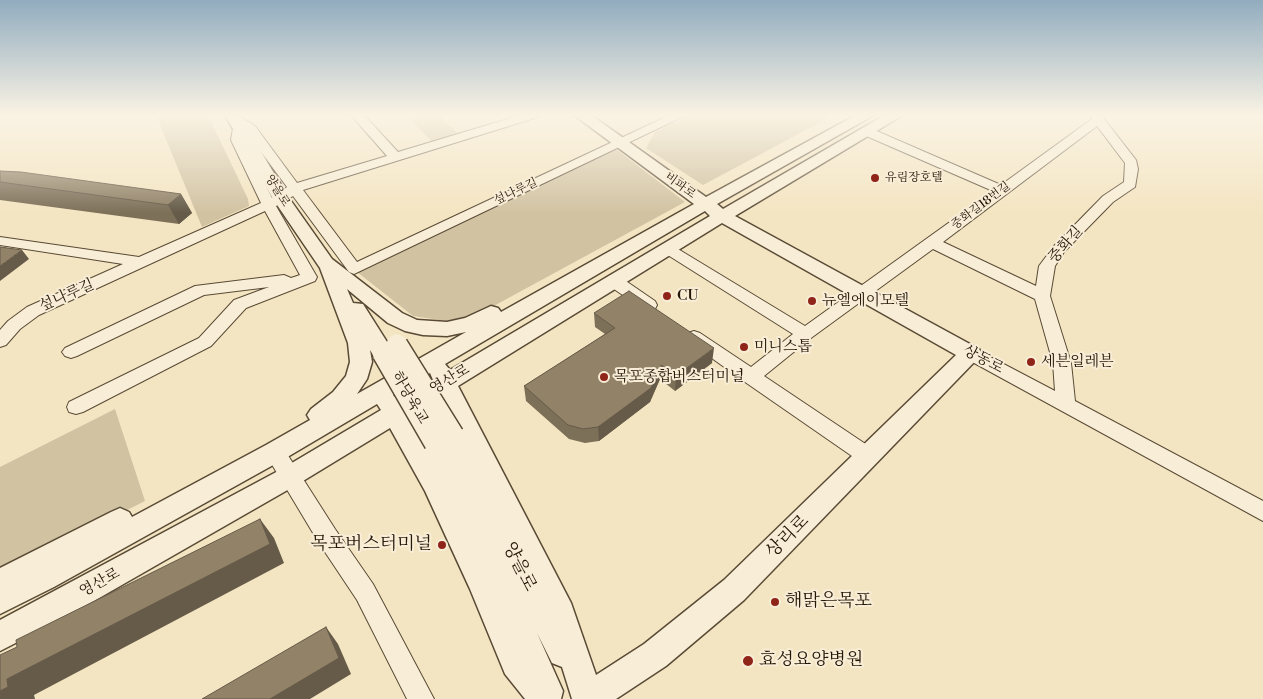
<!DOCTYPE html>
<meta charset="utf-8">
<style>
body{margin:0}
canvas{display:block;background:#f4e5c2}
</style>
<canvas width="1263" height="699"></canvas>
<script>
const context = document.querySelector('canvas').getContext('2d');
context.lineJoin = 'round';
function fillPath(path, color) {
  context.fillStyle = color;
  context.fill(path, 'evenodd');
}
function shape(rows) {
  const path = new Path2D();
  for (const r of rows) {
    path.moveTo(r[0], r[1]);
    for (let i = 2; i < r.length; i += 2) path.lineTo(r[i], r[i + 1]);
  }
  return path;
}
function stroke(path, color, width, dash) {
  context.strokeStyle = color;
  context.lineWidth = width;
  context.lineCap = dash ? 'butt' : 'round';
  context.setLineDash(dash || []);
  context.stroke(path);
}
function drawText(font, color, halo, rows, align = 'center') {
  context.font = font + ' "Libre Bodoni","Noto Serif KR",serif';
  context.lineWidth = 4;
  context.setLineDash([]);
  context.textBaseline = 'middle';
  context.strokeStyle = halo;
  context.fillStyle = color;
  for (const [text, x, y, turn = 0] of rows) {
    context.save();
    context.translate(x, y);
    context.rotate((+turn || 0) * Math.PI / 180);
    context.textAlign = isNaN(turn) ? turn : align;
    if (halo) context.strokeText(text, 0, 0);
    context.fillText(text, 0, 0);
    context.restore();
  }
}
const green = shape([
 [156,115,208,115,248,199,249,206,202,227],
 [406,115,439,115,462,137,435,145],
 [690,115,834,115,703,185,646,148,655,132],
 [616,149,685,202,479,314,462,320,446,321,413,316,357,272],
 [115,409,145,501,0,574,0,467]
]);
const minor = shape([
 [228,115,238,115,255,126,297,183,387,156,351,115,364,115,398,152,521,115,540,115,538,117,303,190,357,262,670,115,686,115,354,274,349,272,293,196,276,206,317,277,315,281,246,308,211,346,83,412,76,414,69,412,67,407,69,402,199,338,234,300,269,287,204,295,77,356,71,358,65,356,62,352,65,348,195,286,284,275,291,278,300,275,265,211,39,315,20,329,6,345,0,347,0,330,8,321,27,307,123,264,0,245,0,237,139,257,261,203,231,140,234,123,229,119,228,115],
 [244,129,287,187,276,196,272,198,243,140,244,129],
 [1089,115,1101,115,1136,160,1138,169,1135,187,1113,202,1064,252,1055,266,1050,296,1071,363,1075,401,1263,501,1263,521,965,358,962,354,965,350,971,348,977,350,1055,391,1053,363,1035,299,933,249,811,338,764,376,876,451,879,457,876,463,869,465,862,463,745,382,688,341,685,337,688,333,694,331,700,333,751,367,793,334,663,252,661,249,663,246,673,246,805,326,993,191,864,135,862,132,864,129,872,129,1001,185,1092,119,1089,115],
 [1097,126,1125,163,1124,182,1103,196,1054,246,1039,266,1036,286,943,242,1097,126],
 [614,276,620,277,655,301,657,305,655,309,649,310,643,309,608,285,606,281,608,277,614,276],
 [275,444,282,446,335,529,373,584,434,699,407,699,357,600,319,543,268,458,265,452,268,446,275,444]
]);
const tertiary = shape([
 [225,115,239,115,289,198,332,259,402,313,417,320,447,322,465,318,491,306,498,308,501,312,694,204,574,115,591,115,706,197,856,115,874,115,717,204,723,209,885,115,903,115,735,216,979,349,982,354,744,600,666,666,616,699,572,699,562,667,552,663,537,633,563,691,561,699,525,699,505,674,470,589,425,491,390,428,298,484,66,617,0,651,0,620,280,470,381,410,377,404,284,459,54,587,0,614,0,568,111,512,120,508,129,512,132,517,266,445,310,420,307,415,311,409,333,392,346,376,350,362,348,343,320,268,273,199,225,115],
 [705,211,710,216,450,370,445,364,705,211],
 [722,223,956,355,724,580,644,644,596,675,571,603,458,386,722,223],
 [347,289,388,323,405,331,423,335,447,336,466,332,357,394,367,379,372,362,370,350,375,358,383,361,391,358,394,353,363,304,353,303,347,289],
 [430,373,433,380,398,400,393,395,430,373],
 [441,396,455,426,445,428,441,435,435,433,426,436,423,443,408,417,441,396]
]);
const tertiaryBridge = shape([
 [397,345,453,435],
 [383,353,435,443]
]);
const wall = shape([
 [0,171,181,194,192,213,179,224,0,200],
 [594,313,712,363,675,391,660,379,650,402,599,441,585,443,569,439,526,401,524,386,605,334,595,327]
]);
const shadedWall = shape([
 [181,194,192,213,179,224,168,205],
 [22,250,29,259,0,281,0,266],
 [714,348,712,363,675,391,676,376],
 [661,365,660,379,650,402,599,441,598,427],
 [260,519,274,538,284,563,34,695,35,699,0,699,0,691,7,679],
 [326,627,338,644,351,674,310,699,270,699]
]);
const building = shape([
 [0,171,21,172,181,194,168,205,0,182,0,171],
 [0,247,22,250,0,266,0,247],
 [629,291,714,348,676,376,661,365,651,388,598,427,583,429,568,425,524,386,615,328,594,313,629,291],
 [260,519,270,544,7,679,8,687,0,691,0,655,17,647,16,640,260,519],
 [326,627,339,658,270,699,202,699,326,627]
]);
const markers = [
 [875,178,5,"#8f2418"],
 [667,296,5,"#8f2418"],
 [812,301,5,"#8f2418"],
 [744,347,5,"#8f2418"],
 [1031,362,5,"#8f2418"],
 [604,377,5,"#8f2418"],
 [442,545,5,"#8f2418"],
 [775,602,5,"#8f2418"],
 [748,661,6,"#8f2418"]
];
const farPoinames = [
 ["유림장호텔",885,178]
];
const farStreetnames = [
 ["비파로",680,186,36],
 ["양을로",277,191,58],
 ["섶나루길",516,192,-25],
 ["중화길18번길",981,206,-37]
];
const streetNames = [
 ["중화길",1066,245,-49],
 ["섶나루길",67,296,-24],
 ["상동로",983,360,28],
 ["영산로",450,380,-31],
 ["하당육교",409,398,60],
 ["영산로",100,583,-29]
];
const poiNames = [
 ["CU",677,296],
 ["뉴엘에이모텔",822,301],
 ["미니스톱",754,347],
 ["세븐일레븐",1041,362],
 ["목포종합버스터미널",614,377]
];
const nearStreetnames = [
 ["상리로",788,537,-45],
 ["양을로",519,567,63]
];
const nearPoinames = [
 ["목포버스터미널",432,545,"right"],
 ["해맑은목포",785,602],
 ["효성요양병원",759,661]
];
fillPath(green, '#d1c2a2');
stroke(minor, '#594a35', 2);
stroke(tertiary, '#594a35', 3);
fillPath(minor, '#f8eed7');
fillPath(tertiary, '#f8eed7');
stroke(tertiaryBridge, '#594a35', 24, []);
stroke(tertiaryBridge, '#f8eed7', 21);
fillPath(wall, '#7d7059');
fillPath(shadedWall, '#665b49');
fillPath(building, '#918268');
stroke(building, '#665b49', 1);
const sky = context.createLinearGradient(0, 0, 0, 213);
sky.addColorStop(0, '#91acbf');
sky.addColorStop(0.54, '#faf3e4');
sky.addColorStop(1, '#faf3e400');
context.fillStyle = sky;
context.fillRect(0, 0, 1263, 213);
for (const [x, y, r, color] of markers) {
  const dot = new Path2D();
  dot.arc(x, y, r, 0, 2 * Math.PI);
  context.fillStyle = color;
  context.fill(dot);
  stroke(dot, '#f8eed7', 2);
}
drawText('12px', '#251706', '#f8eed7', farPoinames, 'left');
drawText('12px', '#251706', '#f8eed7', farStreetnames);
drawText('15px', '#251706', '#f8eed7', streetNames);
drawText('15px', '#251706', '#f8eed7', poiNames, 'left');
drawText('18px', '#251706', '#f8eed7', nearStreetnames);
drawText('18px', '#251706', '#f8eed7', nearPoinames, 'left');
</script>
